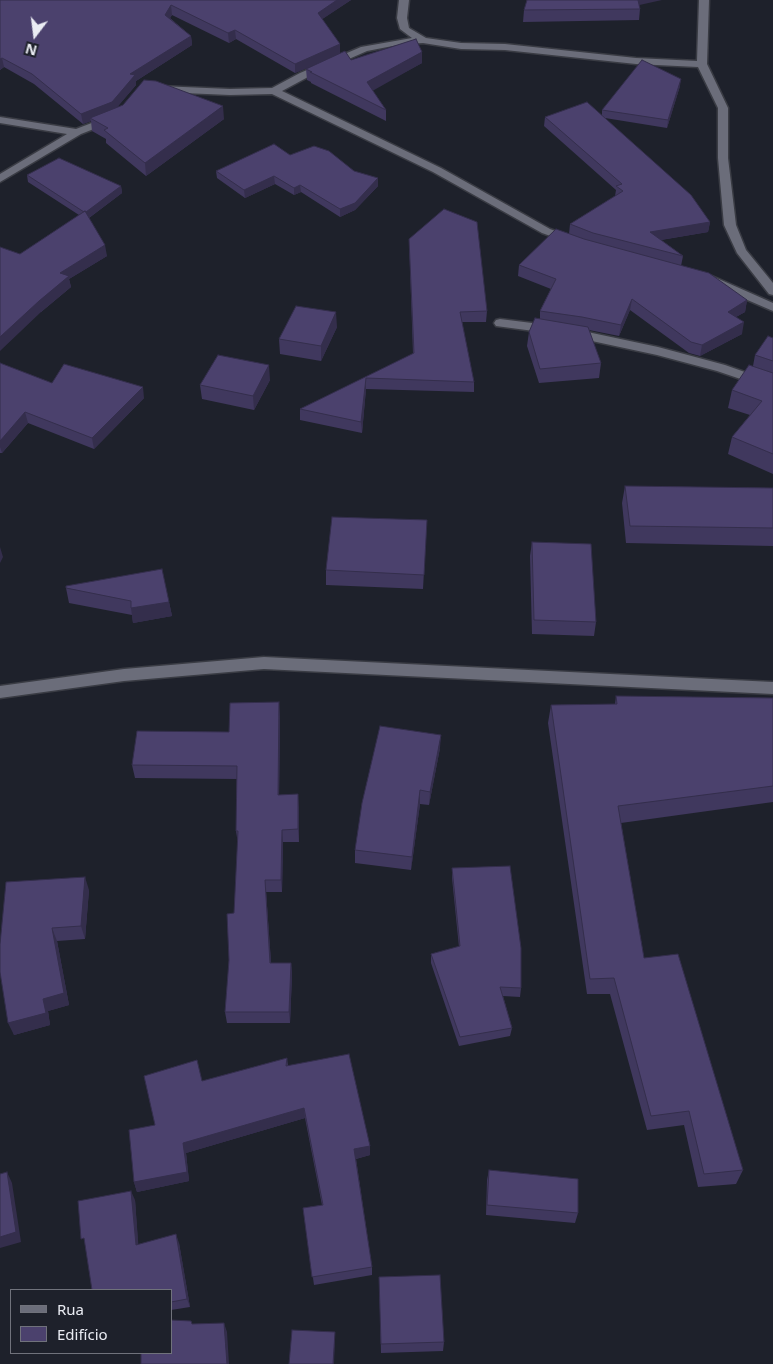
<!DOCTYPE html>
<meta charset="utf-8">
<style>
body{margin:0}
#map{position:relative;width:773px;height:1364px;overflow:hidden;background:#1e212b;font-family:"Noto Sans",sans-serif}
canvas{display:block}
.legend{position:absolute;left:10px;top:1289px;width:162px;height:65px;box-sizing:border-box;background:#1e212b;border:1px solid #70727b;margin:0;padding:6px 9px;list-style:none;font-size:15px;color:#eaecf3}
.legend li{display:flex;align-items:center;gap:10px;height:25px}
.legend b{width:25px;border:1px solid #70727b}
.north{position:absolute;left:10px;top:10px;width:50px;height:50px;-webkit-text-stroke:4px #1e212b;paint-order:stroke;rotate:195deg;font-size:14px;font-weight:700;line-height:20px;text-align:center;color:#eaecf3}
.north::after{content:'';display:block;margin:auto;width:18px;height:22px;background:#eaecf3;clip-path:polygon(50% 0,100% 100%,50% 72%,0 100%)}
</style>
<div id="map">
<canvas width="773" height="1364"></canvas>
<ul class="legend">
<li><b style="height:6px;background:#6b6d7a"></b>Rua</li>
<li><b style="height:14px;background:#4b416d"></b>Edifício</li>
</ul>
<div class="north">N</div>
</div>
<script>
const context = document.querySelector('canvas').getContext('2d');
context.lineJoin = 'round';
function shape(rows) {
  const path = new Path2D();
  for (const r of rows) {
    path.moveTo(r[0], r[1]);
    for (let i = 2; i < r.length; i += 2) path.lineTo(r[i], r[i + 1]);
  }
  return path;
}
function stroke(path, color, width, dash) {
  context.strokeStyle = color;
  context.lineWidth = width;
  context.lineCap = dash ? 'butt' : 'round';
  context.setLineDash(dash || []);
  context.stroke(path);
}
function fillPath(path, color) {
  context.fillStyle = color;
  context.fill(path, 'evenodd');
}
const minor = shape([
 [399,0,409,0,407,18,409,28,426,38,461,43,505,44,636,58,697,61,699,0,709,0,707,64,728,108,728,158,736,225,746,250,773,283,773,295,769,294,737,253,724,225,718,158,718,108,698,67,636,64,505,50,461,49,423,43,403,44,367,51,308,77,282,91,441,168,550,229,574,238,576,240,570,243,542,233,433,172,272,94,230,95,160,92,155,89,160,86,230,89,272,88,300,73,361,47,412,38,400,29,397,18,399,0],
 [110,116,114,117,115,119,114,121,81,134,0,182,0,174,67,134,0,123,0,117,76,129,110,116],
 [712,276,773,303,773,311,708,283,706,280,712,276],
 [500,319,564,327,658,347,725,365,773,382,773,390,717,371,657,355,564,335,496,326,494,323,496,320,500,319],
 [264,657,773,682,773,694,264,669,124,681,0,698,0,686,124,669,264,657]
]);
const wall = shape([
 [0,0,351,0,322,19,340,44,340,54,351,60,422,63,372,90,386,110,386,121,311,83,311,82,307,80,306,69,328,59,295,73,236,39,229,43,172,15,170,18,191,36,192,45,136,81,136,85,117,107,224,119,146,176,106,143,106,139,92,131,91,121,83,124,34,84,4,67,0,70],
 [639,5,640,9,639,20,523,22,524,10],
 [680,86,667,128,605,118,710,222,708,232,661,240,683,256,681,266,747,300,745,312,736,317,742,334,700,356,689,353,630,310,619,336,589,330,601,363,599,378,539,383,527,346,529,332,540,319,540,311,551,289,518,276,519,265,569,234,570,224,615,196,616,190,544,126,545,117,602,116,602,110],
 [290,155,354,171,378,186,355,210,340,217,301,192,294,195,275,184,245,198,217,178,216,171],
 [27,175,121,186,122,193,89,218,107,256,69,279,71,287,41,312,20,254,79,215,28,182],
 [409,239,487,311,486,322,462,322,474,382,474,392,366,389,362,433,300,420,300,409,413,354],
 [337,327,321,361,280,354,279,339],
 [773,338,773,474,728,454,732,437,750,415,728,408,732,390,753,366,755,355],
 [0,363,52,383,144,398,94,449,28,423,2,453,0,453],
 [270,380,254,410,202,399,200,385],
 [625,486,773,488,773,546,626,543,622,503],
 [426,535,423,589,326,585,326,570],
 [532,542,596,622,594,636,532,634,530,556],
 [66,588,169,602,172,616,133,623,132,615,69,603],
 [616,696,773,698,773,802,621,823,644,958,743,1170,736,1184,698,1187,684,1125,647,1130,610,994,587,994,548,723,551,705,615,704],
 [280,715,279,795,299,807,299,842,283,842,282,892,266,892,271,963,291,963,292,975,290,1023,227,1023,225,1012,234,913,238,844,236,831,237,779,135,778,132,765],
 [440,748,429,805,420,804,411,870,355,863,355,850],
 [452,868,521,988,520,997,503,996,512,1028,510,1036,459,1046,431,963,431,954,459,947,452,878],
 [89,890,85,939,57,941,69,1005,48,1011,50,1025,14,1035,0,972],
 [287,1058,288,1066,370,1146,370,1155,356,1159,372,1267,372,1275,314,1285,303,1208,322,1205,305,1118,186,1153,189,1181,137,1192,134,1182,155,1125,202,1081],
 [489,1170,578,1213,575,1223,486,1215,487,1180],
 [135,1200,138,1244,179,1243,190,1307,171,1310,171,1290,92,1290],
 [379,1277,444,1342,443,1351,381,1353]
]);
const shadedWall = shape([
 [337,0,351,0,318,22,318,13],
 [635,0,662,0,635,6],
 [171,5,172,15,166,24,165,15],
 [235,30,236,39,229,43,228,33],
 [191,36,192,45,136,81,136,85,114,111,90,118,91,121,83,124,81,114,130,74],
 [340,44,340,54,295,73,295,64],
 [422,52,422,63,367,94,367,82],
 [2,58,4,67,0,70,0,59],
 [681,79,680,86,667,128,668,120],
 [223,106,224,119,146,176,145,163],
 [274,176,275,184,245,198,244,190],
 [378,178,378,186,355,210,340,217,340,209],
 [300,185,301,192,294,195,294,188],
 [121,186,122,193,86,220,85,212],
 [710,222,708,232,648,242,650,232],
 [105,245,107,256,69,279,71,287,41,312,0,351,0,337,60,273],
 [632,299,630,310,619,336,621,325],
 [747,300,745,312,725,323,728,312],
 [336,312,337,327,321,361,321,346],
 [744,322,742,334,700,356,702,345],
 [269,365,270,380,254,410,253,396],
 [366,378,366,389,362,433,361,422],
 [143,387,144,398,94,449,92,438],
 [25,412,28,423,2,453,0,447,0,441],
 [0,547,3,557,0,563],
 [169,602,172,616,133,623,131,608],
 [279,702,280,715,279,807,278,795],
 [441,735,440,748,429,805,430,792],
 [420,790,420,804,411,870,412,857],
 [298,794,299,807,299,842,298,829],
 [282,830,283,842,282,892,281,880],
 [85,877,89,890,85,939,81,926],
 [265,880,266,892,272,975,270,963],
 [52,928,57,941,69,1005,48,1011,50,1025,14,1035,8,1023,43,999],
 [291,963,292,975,290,1023,289,1012],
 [304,1108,305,1118,186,1153,189,1181,137,1192,134,1182,183,1143],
 [370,1146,370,1155,355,1159,354,1149],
 [7,1172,12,1183,21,1242,0,1248,0,1237],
 [131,1191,135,1200,139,1253,136,1245],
 [176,1234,179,1243,190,1307,187,1299],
 [224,1323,227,1332,229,1364,227,1364],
 [335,1332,335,1337,334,1364,333,1364]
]);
const building = shape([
 [0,0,337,0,318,13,340,44,295,64,235,30,228,33,171,5,165,15,191,36,130,74,135,75,112,102,81,114,32,74,2,58,0,59,0,0],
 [527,0,638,0,640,9,524,10,527,0],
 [416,39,422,52,367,82,386,110,310,72,312,72,306,69,345,51,351,60,416,39],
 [642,60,681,79,668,120,602,110,642,60],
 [144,80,156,81,223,106,145,163,104,130,108,128,90,118,123,105,144,80],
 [587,102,691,195,710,222,650,232,683,256,593,233,570,224,623,191,616,186,622,184,545,117,587,102],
 [274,144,290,155,314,146,329,151,354,171,378,178,355,203,340,209,300,185,294,188,274,176,244,190,216,171,274,144],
 [59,158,121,186,86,212,85,211,84,212,27,175,59,158],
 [444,209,477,222,487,311,460,312,474,382,366,378,361,422,300,409,414,353,409,239,444,209],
 [85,211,105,245,60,273,69,276,39,301,0,337,0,247,20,254,85,211],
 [556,229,584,239,709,273,747,300,728,312,744,322,702,345,691,342,632,299,621,325,582,317,540,311,556,279,519,265,556,229],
 [296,306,336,312,321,346,279,339,296,306],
 [535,318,588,327,601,363,540,369,529,332,535,318],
 [768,336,773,338,773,361,755,355,768,336],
 [218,355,269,365,253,396,200,385,218,355],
 [0,363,52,383,64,364,143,387,92,438,25,412,0,441,0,363],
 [749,365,773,373,773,454,732,437,762,401,732,390,749,365],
 [625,486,773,488,773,528,630,526,625,486],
 [332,517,427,520,424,575,326,570,332,517],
 [532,542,591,544,596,622,534,620,532,542],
 [162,569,169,602,131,608,131,601,66,588,66,586,162,569],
 [616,696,773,698,773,786,618,806,644,958,678,954,743,1170,704,1174,689,1111,651,1116,614,978,590,979,551,705,617,704,616,696],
 [279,702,278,795,298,794,298,829,282,830,281,880,265,880,270,963,291,963,289,1012,225,1012,229,960,227,914,234,913,238,831,236,831,237,766,132,765,137,731,229,732,230,703,279,702],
 [380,726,441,735,430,792,420,790,412,857,355,850,362,803,380,726],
 [510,866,521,948,521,988,500,987,512,1028,460,1037,431,954,460,946,452,868,510,866],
 [85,877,81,926,52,928,64,993,43,999,46,1013,8,1023,0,972,0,944,6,882,85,877],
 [349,1054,370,1146,354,1149,372,1267,312,1277,303,1208,323,1205,304,1108,183,1143,187,1172,134,1182,129,1130,155,1125,144,1076,197,1060,202,1081,287,1058,286,1066,349,1054],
 [489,1170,578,1179,578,1213,487,1205,489,1170],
 [7,1172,16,1232,0,1237,0,1174,7,1172],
 [131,1191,136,1245,176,1234,187,1299,171,1302,171,1290,92,1290,84,1238,81,1239,78,1201,131,1191],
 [440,1275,444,1342,381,1344,379,1277,440,1275],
 [171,1320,191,1321,192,1324,224,1323,227,1364,141,1364,141,1353,171,1353,171,1320],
 [292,1330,335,1332,333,1364,289,1364,292,1330]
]);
stroke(minor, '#3a3c44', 3);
fillPath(minor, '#6b6d7a');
fillPath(wall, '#40385e');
fillPath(shadedWall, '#342e4c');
fillPath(building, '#4b416d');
stroke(building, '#342e4c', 1);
</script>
